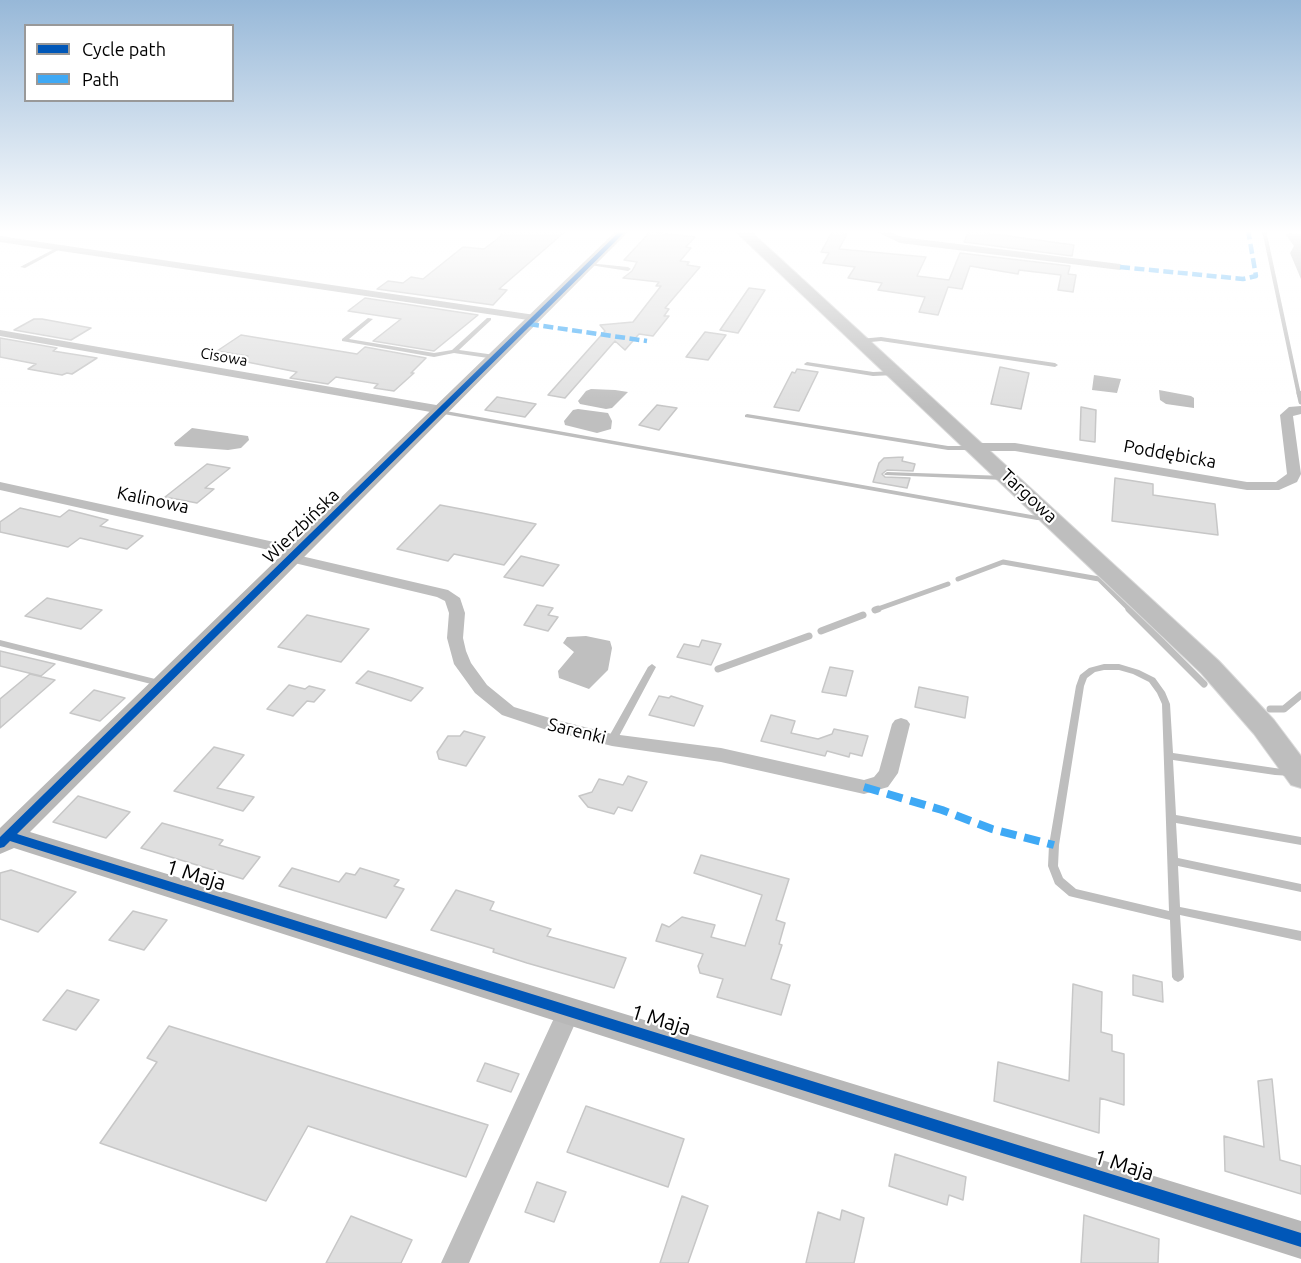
<!DOCTYPE html>
<meta charset="utf-8">
<style>
body{margin:0}
#map{position:relative;width:1301px;height:1263px;overflow:hidden;background:#fff;font-family:Ubuntu,sans-serif}
canvas{display:block}
.legend{position:absolute;left:24px;top:24px;width:210px;height:78px;box-sizing:border-box;background:#fff;border:2px solid #999;margin:0;padding:8px 10px;list-style:none;font-size:18px;color:#000}
.legend li{display:flex;align-items:center;gap:12px;height:30px}
.legend b{width:30px;border:2px solid #999}
</style>
<div id="map">
<canvas width="1301" height="1263"></canvas>
<ul class="legend">
<li><b style="height:8px;background:#0057b8"></b>Cycle path</li>
<li><b style="height:8px;background:#3fa9f5"></b>Path</li>
</ul>
</div>
<script>
const context = document.querySelector('canvas').getContext('2d');
context.lineJoin = 'round';
function fillPath(path, color) {
  context.fillStyle = color;
  context.fill(path, 'evenodd');
}
function shape(rows) {
  const path = new Path2D();
  for (const r of rows) {
    path.moveTo(r[0], r[1]);
    for (let i = 2; i < r.length; i += 2) path.lineTo(r[i], r[i + 1]);
  }
  return path;
}
function stroke(path, color, width, dash) {
  context.strokeStyle = color;
  context.lineWidth = width;
  context.lineCap = dash ? 'butt' : 'round';
  context.setLineDash(dash || []);
  context.stroke(path);
}
function drawText(font, color, halo, rows, align = 'center') {
  context.font = font + ' Ubuntu,sans-serif';
  context.lineWidth = 4.5;
  context.setLineDash([]);
  context.textBaseline = 'middle';
  context.strokeStyle = halo;
  context.fillStyle = color;
  for (const [text, x, y, turn = 0] of rows) {
    context.save();
    context.translate(x, y);
    context.rotate((+turn || 0) * Math.PI / 180);
    context.textAlign = isNaN(turn) ? turn : align;
    if (halo) context.strokeText(text, 0, 0);
    context.fillText(text, 0, 0);
    context.restore();
  }
}
const water = shape([
 [1289,233,1301,234,1301,279,1290,253,1294,246,1286,235],
 [1094,375,1121,379,1117,393,1092,390],
 [591,389,615,390,628,392,612,408,606,409,580,404,578,401,586,391],
 [1159,390,1191,396,1194,398,1194,408,1166,404,1160,400],
 [578,409,608,413,612,421,611,429,597,433,565,425,564,421,573,410],
 [192,428,248,436,249,440,241,448,228,450,175,446,174,443],
 [586,636,610,641,612,648,608,670,589,689,559,678,558,671,574,652,563,643,567,637]
]);
const streamFar2 = shape([
 [1264,230,1299,395]
]);
const streamFar1 = shape([
 [1299,393,1301,402],
 [958,579,1003,562,1099,579,1130,610],
 [875,610,948,584]
]);
const stream = shape([
 [1129,609,1204,684],
 [875,610,878,609],
 [821,631,863,615],
 [718,669,809,636],
 [1270,709,1284,709,1301,695]
]);
const building = shape([
 [502,230,567,230,499,289,507,290,493,305,377,289,388,281,403,283,411,277,423,279,463,247,484,249,501,236,502,230],
 [969,230,988,230,987,233,1074,245,1072,256,964,242,969,230],
 [650,232,695,237,686,247,691,248,680,261,689,262,687,265,700,267,665,308,669,309,664,316,669,316,653,336,639,334,625,350,615,341,565,398,548,395,605,331,600,325,633,322,661,286,656,286,659,282,623,278,632,271,637,262,624,260,650,232],
 [832,232,847,234,839,249,926,257,917,276,949,280,960,253,1070,266,1068,274,1076,275,1073,292,1058,290,1061,275,1019,270,1018,274,970,266,962,289,948,287,938,315,919,312,925,297,878,290,882,283,848,278,855,267,823,263,829,253,821,252,832,232],
 [749,288,765,290,738,333,720,330,749,288],
 [365,298,478,315,434,351,373,341,401,319,348,311,365,298],
 [34,319,42,319,91,328,71,340,14,330,34,319],
 [705,332,726,335,708,360,686,357,705,332],
 [241,335,357,354,365,347,426,358,411,373,414,373,394,391,374,388,378,384,336,377,328,384,290,378,297,372,242,361,248,356,217,351,241,335],
 [0,338,57,348,53,351,97,358,72,374,67,373,62,375,28,369,36,364,0,357,0,338],
 [1000,367,1029,373,1021,409,991,404,1000,367],
 [797,369,818,372,799,411,774,407,792,372,795,373,797,369],
 [497,397,536,404,525,417,485,410,497,397],
 [657,405,677,408,659,430,639,425,657,405],
 [1081,407,1096,410,1095,442,1080,440,1081,407],
 [903,457,902,461,915,464,913,471,887,470,882,474,885,477,910,478,907,488,873,482,879,463,884,458,903,457],
 [207,464,230,468,205,488,214,489,197,503,165,497,207,464],
 [1115,478,1153,484,1153,495,1215,504,1218,535,1112,521,1115,478],
 [440,505,482,513,536,524,504,565,454,554,448,561,397,549,440,505],
 [20,508,60,517,69,510,108,520,100,526,143,536,127,549,80,538,68,547,0,532,0,522,20,508],
 [521,556,559,565,543,586,504,577,521,556],
 [47,598,102,610,81,629,25,616,47,598],
 [537,605,553,608,548,615,558,617,548,631,524,625,537,605],
 [307,615,369,629,341,662,278,647,307,615],
 [702,640,721,644,711,665,677,657,684,644,699,647,702,640],
 [0,651,55,664,41,676,0,666,0,651],
 [830,667,853,671,846,696,822,692,830,667],
 [368,671,392,678,423,688,411,701,356,683,368,671],
 [30,674,55,680,0,728,0,699,30,674],
 [289,685,305,689,309,686,325,690,314,702,307,701,293,716,267,709,289,685],
 [919,687,968,697,965,718,915,707,919,687],
 [94,690,125,698,100,721,70,713,94,690],
 [659,696,669,698,671,696,703,706,694,726,649,715,659,696],
 [771,715,795,721,791,733,818,739,832,734,834,729,868,736,862,756,850,753,849,757,827,751,825,756,761,741,771,715],
 [464,731,485,737,466,766,439,759,437,752,448,736,460,736,464,731],
 [214,747,244,755,217,788,254,797,243,811,174,791,214,747],
 [628,776,647,782,632,811,618,807,614,814,588,807,579,796,592,792,599,779,623,785,628,776],
 [78,796,130,812,106,838,53,822,78,796],
 [162,823,223,840,219,845,260,857,243,879,141,848,162,823],
 [701,855,789,879,776,920,785,923,779,944,782,945,771,979,790,985,781,1015,717,997,723,979,700,973,698,966,703,954,656,941,662,924,669,927,682,917,715,925,711,937,745,946,762,895,694,873,701,855],
 [292,868,339,882,346,873,355,875,360,868,399,880,394,886,404,889,386,918,279,886,292,868],
 [11,870,76,892,38,932,0,919,0,873,11,870],
 [456,890,494,902,490,910,551,929,547,936,626,958,614,988,527,963,493,952,494,949,431,930,456,890],
 [133,911,167,920,144,950,109,940,133,911],
 [1133,975,1162,982,1163,1002,1133,995,1133,975],
 [1073,984,1102,992,1101,1032,1112,1035,1112,1051,1124,1054,1124,1105,1100,1098,1099,1133,994,1101,998,1062,1069,1081,1073,984],
 [67,990,99,1000,76,1030,43,1020,67,990],
 [169,1026,488,1125,466,1177,308,1126,266,1201,100,1143,157,1062,147,1058,169,1026],
 [485,1063,519,1074,511,1092,477,1081,485,1063],
 [1272,1079,1280,1160,1301,1166,1301,1194,1225,1171,1224,1136,1264,1147,1258,1081,1272,1079],
 [586,1106,684,1139,668,1187,567,1152,586,1106],
 [895,1154,966,1177,963,1200,949,1195,947,1205,889,1186,895,1154],
 [537,1182,566,1192,554,1222,525,1212,537,1182],
 [682,1196,708,1206,688,1263,660,1263,682,1196],
 [842,1210,864,1218,854,1263,806,1263,818,1212,840,1220,842,1210],
 [1084,1215,1159,1239,1158,1263,1081,1263,1084,1215],
 [351,1216,412,1240,401,1263,326,1263,351,1216]
]);
const lane = shape([
 [58,247,62,248,25,268,20,267,58,247],
 [588,263,628,267,631,269,628,271,590,265,588,265,588,263],
 [368,318,373,319,349,339,434,353,452,350,487,318,491,318,491,320,459,350,495,355,498,357,495,359,454,353,434,357,342,341,342,339,368,318],
 [881,337,1055,363,1058,365,1055,367,881,341,860,343,857,341,860,339,881,337],
 [807,362,873,372,895,371,898,373,895,375,873,376,805,365,804,364,807,362],
 [440,410,1037,516,1048,516,1052,518,1048,520,1037,520,438,413,437,412,440,410],
 [747,414,948,446,975,446,978,448,975,450,948,450,745,417,745,415,747,414],
 [887,472,1005,476,1008,478,1005,480,885,475,884,474,887,472],
 [0,640,163,681,167,684,163,687,0,646,0,640],
 [652,664,656,667,617,740,615,742,609,742,607,740,648,667,652,664],
 [1104,664,1119,664,1139,670,1155,678,1165,692,1170,704,1173,753,1295,771,1297,773,1295,775,1292,776,1275,775,1173,760,1176,815,1301,837,1301,845,1176,823,1178,858,1301,884,1301,892,1178,866,1180,907,1301,931,1301,941,1180,915,1184,977,1182,980,1178,982,1174,980,1172,977,1170,920,1073,897,1069,896,1055,884,1048,866,1049,845,1076,686,1080,675,1089,668,1104,664],
 [1104,670,1119,670,1133,674,1149,682,1157,693,1162,704,1169,911,1076,889,1063,878,1058,866,1059,845,1084,686,1087,678,1095,672,1104,670]
]);
const street = shape([
 [873,230,885,230,902,237,1120,264,1125,267,1120,270,900,243,873,230],
 [0,236,535,315,540,318,535,321,0,242,0,236],
 [0,330,442,406,448,410,442,414,0,336,0,330],
 [1301,406,1301,414,1293,416,1301,474,1297,482,1279,490,1247,490,1015,451,976,451,969,447,976,443,1015,443,1247,482,1276,482,1287,474,1280,415,1289,407,1301,406],
 [0,482,297,547,305,552,301,556,448,590,460,598,465,613,463,638,466,651,471,663,487,685,514,707,553,719,612,734,721,748,864,780,874,777,879,771,892,724,895,720,901,718,907,720,910,724,898,773,888,787,864,794,721,762,612,746,544,729,502,715,475,693,454,664,447,638,449,613,445,601,437,597,286,561,283,558,287,554,0,490,0,482],
 [569,1000,577,1003,581,1010,469,1263,441,1263,561,1003,569,1000]
]);
const secondary = shape([
 [617,230,630,230,30,832,1301,1221,1301,1259,14,848,0,854,0,828,617,230]
]);
const primary = shape([
 [734,230,749,230,1219,661,1274,720,1301,756,1301,788,1291,785,1254,734,1201,673,734,230]
]);
const quietFar1 = shape([
 [1120,267,1243,279,1256,276,1248,230],
 [529,324,647,341]
]);
const quiet = shape([
 [864,787,942,810,992,829,1054,845]
]);
const cycleway = shape([
 [621,230,627,230,17,834,1301,1233,1301,1247,10,841,4,847,0,848,0,837,621,230]
]);
const farStreetnames = [
 ["Cisowa",224,357,10]
];
const streetNames = [
 ["Poddębicka",1170,454,10],
 ["Targowa",1029,496,43],
 ["Kalinowa",153,500,12],
 ["Wierzbińska",301,526,-44],
 ["Sarenki",577,731,14]
];
const nearStreetnames = [
 ["1 Maja",196,875,17],
 ["1 Maja",661,1020,17],
 ["1 Maja",1124,1165,17]
];
fillPath(water, '#bfbfbf');
stroke(streamFar2, '#bfbfbf', 4);
stroke(streamFar1, '#bfbfbf', 5);
stroke(stream, '#bfbfbf', 7);
fillPath(building, '#dfdfdf');
stroke(building, '#c7c7c7', 1.5);
stroke(primary, '#dbdbdb', 2);
fillPath(lane, '#bebebe');
fillPath(street, '#bebebe');
fillPath(secondary, '#b8b8b8');
fillPath(primary, '#bebebe');
stroke(quietFar1, '#3fa9f5', 4.5, [10, 4.5]);
stroke(quiet, '#3fa9f5', 8, [16, 8]);
fillPath(cycleway, '#0057b8');
const sky = context.createLinearGradient(0, 0, 0, 407);
sky.addColorStop(0, '#97b8d8');
sky.addColorStop(0.57, '#fff');
sky.addColorStop(1, '#ffffff00');
context.fillStyle = sky;
context.fillRect(0, 0, 1301, 407);
drawText('15px', '#000', '#fff', farStreetnames);
drawText('18px', '#000', '#fff', streetNames);
drawText('21px', '#000', '#fff', nearStreetnames);
</script>
